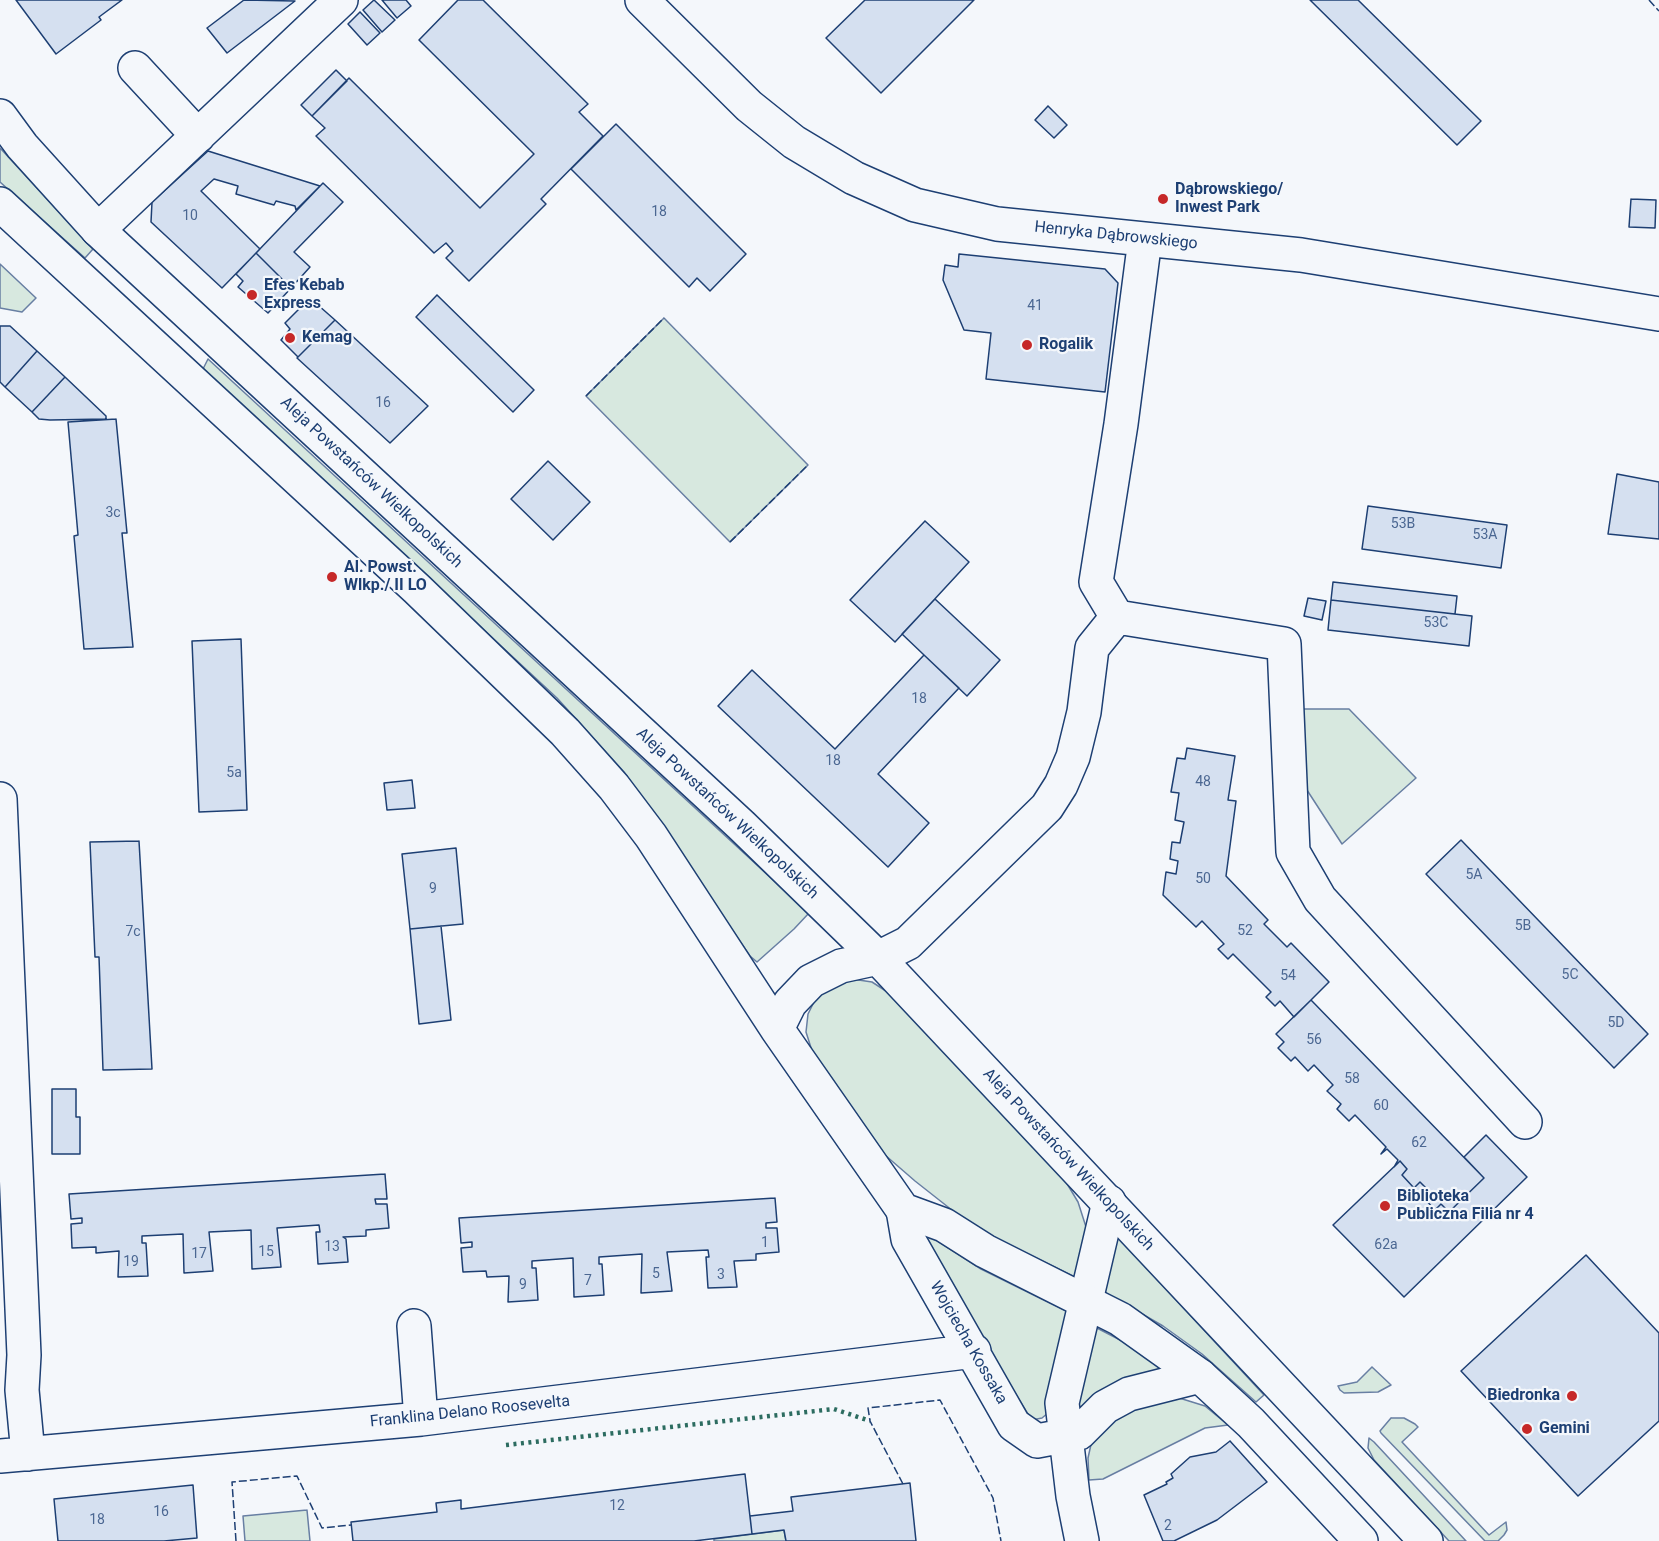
<!DOCTYPE html>
<meta charset="utf-8">
<style>
body{margin:0}
canvas{display:block;background:#f4f7fb}
</style>
<canvas width="1659" height="1541"></canvas>
<script>
const context = document.querySelector('canvas').getContext('2d');
context.lineJoin = 'round';
function fillPath(path, color) {
  context.fillStyle = color;
  context.fill(path, 'evenodd');
}
function shape(rows) {
  const path = new Path2D();
  for (const r of rows) {
    path.moveTo(r[0], r[1]);
    for (let i = 2; i < r.length; i += 2) path.lineTo(r[i], r[i + 1]);
  }
  return path;
}
function stroke(path, color, width, dash) {
  context.strokeStyle = color;
  context.lineWidth = width;
  context.lineCap = dash ? 'butt' : 'round';
  context.setLineDash(dash || []);
  context.stroke(path);
}
function drawText(font, color, halo, rows, align = 'center') {
  context.font = font + ' Roboto,sans-serif';
  context.lineWidth = 4.5;
  context.setLineDash([]);
  context.textBaseline = 'middle';
  context.strokeStyle = halo;
  context.fillStyle = color;
  for (const [text, x, y, turn = 0] of rows) {
    context.save();
    context.translate(x, y);
    context.rotate((+turn || 0) * Math.PI / 180);
    context.textAlign = isNaN(turn) ? turn : align;
    if (halo) context.strokeText(text, 0, 0);
    context.fillText(text, 0, 0);
    context.restore();
  }
}
const green = shape([
 [0,148,93,249,85,258,0,182,0,148],
 [0,264,36,298,22,312,0,308,0,264],
 [664,318,808,465,730,542,586,396,664,318],
 [208,359,809,913,794,929,757,962,750,956,624,772,557,698,203,369,208,359],
 [1303,709,1349,709,1416,778,1342,844,1305,787,1303,709],
 [852,979,872,982,889,993,1066,1182,1078,1202,1087,1230,1079,1279,999,1240,962,1218,915,1181,885,1155,869,1136,813,1054,806,1032,808,1014,817,996,852,979],
 [922,1231,981,1269,1070,1313,1048,1413,1042,1418,1032,1420,1026,1411,920,1237,922,1231],
 [1116,1235,1264,1395,1256,1402,1202,1354,1163,1326,1104,1292,1116,1235],
 [1095,1327,1126,1343,1167,1371,1076,1419,1076,1396,1095,1327],
 [1372,1367,1391,1385,1378,1392,1344,1393,1340,1390,1338,1386,1357,1382,1372,1367],
 [1176,1397,1205,1406,1228,1425,1205,1428,1103,1479,1089,1480,1088,1458,1092,1440,1114,1412,1176,1397],
 [1391,1418,1404,1418,1415,1424,1418,1427,1402,1442,1489,1535,1506,1522,1507,1530,1504,1535,1498,1541,1485,1541,1381,1433,1380,1431,1391,1418],
 [1369,1438,1374,1442,1466,1541,1449,1541,1374,1460,1368,1448,1369,1438],
 [307,1510,310,1541,245,1541,243,1516,307,1510],
 [784,1530,786,1541,714,1541,714,1539,784,1530]
]);
const building = shape([
 [16,0,122,0,99,17,101,20,56,54,16,0],
 [244,0,295,1,227,53,207,28,244,0],
 [374,0,395,20,382,32,363,10,374,0],
 [382,0,406,0,411,6,397,18,382,0],
 [458,0,483,0,588,104,579,112,603,136,541,199,546,204,469,281,446,258,453,251,446,243,434,253,316,136,325,128,312,116,349,78,480,208,534,154,419,40,458,0],
 [865,0,974,0,881,93,826,38,865,0],
 [1310,0,1358,0,1481,121,1457,145,1310,0],
 [360,12,380,33,367,45,348,24,360,12],
 [336,70,347,81,312,116,301,105,336,70],
 [1048,106,1067,125,1054,138,1035,120,1048,106],
 [616,124,746,254,710,291,697,278,689,287,571,169,616,124],
 [208,151,320,186,296,210,295,206,276,201,274,205,236,194,238,186,214,179,201,191,260,249,222,288,151,222,152,202,208,151],
 [323,183,343,202,294,252,310,267,291,288,256,253,323,183],
 [1631,199,1656,200,1655,228,1629,227,1631,199],
 [256,253,291,288,268,313,238,287,243,281,236,274,256,253],
 [959,254,1105,269,1118,283,1105,392,986,379,991,333,964,330,943,280,945,265,958,267,959,254],
 [437,295,534,390,513,412,416,317,437,295],
 [310,298,335,320,298,357,281,340,290,329,285,323,310,298],
 [335,320,428,406,390,443,297,358,335,320],
 [0,326,10,326,37,351,5,387,0,382,0,326],
 [37,351,65,377,32,412,5,387,37,351],
 [65,377,106,416,106,419,50,420,39,419,32,412,65,377],
 [116,419,127,533,122,533,133,647,84,649,74,536,78,535,68,422,116,419],
 [548,461,590,502,553,540,511,499,548,461],
 [1617,474,1659,482,1659,539,1608,534,1617,474],
 [1368,506,1507,525,1501,568,1362,549,1368,506],
 [925,521,969,562,895,642,850,600,925,521],
 [1333,582,1457,596,1455,614,1331,600,1333,582],
 [1308,598,1326,601,1322,620,1304,616,1308,598],
 [935,599,1000,660,967,696,902,634,935,599],
 [1331,600,1472,616,1469,646,1328,630,1331,600],
 [241,639,247,810,199,812,192,641,241,639],
 [924,655,959,688,878,774,929,823,888,867,718,706,752,670,835,749,924,655],
 [1187,748,1235,756,1228,800,1236,801,1226,876,1268,920,1264,924,1287,947,1291,943,1329,982,1294,1017,1280,1001,1275,1006,1266,997,1271,992,1233,954,1228,959,1218,949,1224,944,1202,921,1196,927,1163,895,1166,872,1176,874,1178,861,1170,859,1172,842,1180,843,1184,822,1175,820,1179,793,1171,792,1177,758,1185,759,1187,748],
 [412,780,415,808,387,810,384,783,412,780],
 [1461,840,1648,1034,1614,1068,1426,874,1461,840],
 [139,841,152,1069,103,1070,99,957,95,957,90,842,139,841],
 [456,848,463,924,410,929,402,854,456,848],
 [441,926,451,1020,419,1024,410,929,441,926],
 [1311,1000,1484,1178,1449,1212,1441,1204,1435,1210,1423,1197,1429,1191,1420,1182,1414,1188,1402,1175,1407,1169,1400,1161,1394,1167,1398,1160,1387,1149,1381,1154,1386,1147,1355,1115,1349,1121,1337,1109,1341,1104,1327,1091,1333,1085,1314,1065,1308,1071,1295,1057,1291,1061,1278,1048,1284,1042,1276,1034,1311,1000],
 [52,1089,76,1089,76,1117,80,1117,80,1154,52,1154,52,1089],
 [1486,1135,1527,1177,1404,1297,1333,1225,1400,1161,1407,1169,1402,1175,1414,1188,1420,1182,1429,1191,1423,1197,1435,1210,1441,1204,1449,1212,1484,1178,1464,1157,1486,1135],
 [385,1174,387,1199,375,1199,376,1204,387,1204,389,1228,366,1230,366,1236,343,1237,346,1239,348,1262,318,1264,316,1232,320,1232,319,1225,277,1228,281,1267,252,1269,251,1230,209,1232,213,1271,184,1273,183,1234,142,1236,142,1243,146,1243,148,1276,118,1277,119,1251,96,1253,96,1247,72,1248,71,1224,82,1223,82,1218,71,1219,69,1194,385,1174],
 [775,1198,777,1222,766,1223,766,1228,777,1228,779,1252,756,1254,756,1260,734,1261,737,1287,708,1288,706,1257,709,1257,708,1250,667,1252,672,1291,641,1293,642,1254,599,1257,599,1264,602,1264,604,1295,574,1297,573,1258,532,1261,532,1268,536,1268,538,1300,508,1302,509,1276,487,1277,486,1271,463,1272,461,1248,472,1247,472,1242,461,1243,459,1218,775,1198],
 [1586,1255,1659,1333,1659,1421,1578,1496,1461,1371,1586,1255],
 [1230,1441,1267,1482,1217,1520,1174,1541,1163,1541,1144,1495,1167,1484,1166,1482,1173,1478,1171,1474,1190,1457,1216,1452,1230,1441],
 [745,1474,752,1534,694,1541,353,1541,351,1522,437,1512,436,1503,461,1500,461,1509,745,1474],
 [910,1483,916,1541,786,1541,784,1530,752,1534,750,1516,793,1511,791,1497,910,1483],
 [193,1485,197,1538,164,1541,58,1541,54,1499,193,1485]
]);
const minor = shape([
 [642,0,749,106,794,142,854,178,915,205,997,224,1301,255,1659,314],
 [135,68,198,136],
 [98,230,341,0],
 [1145,239,1121,424,1096,582,1117,617,1284,644,1293,852,1320,899,1525,1122],
 [0,799,24,1355,22,1390,28,1454],
 [878,958,908,943,1047,807,1061,785,1073,757,1084,712,1092,648,1117,617],
 [903,1210,908,1239,1014,1425,1037,1441,1079,1433,1105,1407,1129,1394,1200,1376],
 [414,1326,421,1419],
 [0,1456,421,1419,974,1351],
 [1082,1541,1073,1496,1062,1403,1109,1202]
]);
const major = shape([
 [0,116,22,146,98,230,741,825,878,958,1426,1541],
 [0,204,417,589,565,732,614,787,651,836,777,1029,903,1210,944,1225,985,1251,1120,1319,1200,1376,1251,1423,1361,1541],
 [777,1029,790,1003,811,981,841,966,878,958]
]);
const hedge = shape([
 [506,1445,834,1409,870,1421]
]);
const fence = shape([
 [1649,0,1659,11],
 [586,396,664,318],
 [730,542,808,465],
 [903,1484,870,1421,868,1408,940,1400,993,1498,1001,1541],
 [236,1541,232,1482,297,1476,322,1528,351,1525]
]);
const markers = [
 [1163,199,6,"#c62828"],
 [252,295,6,"#c62828"],
 [290,338,6,"#c62828"],
 [1027,345,6,"#c62828"],
 [332,577,6,"#c62828"],
 [1385,1206,6,"#c62828"],
 [1572,1396,6,"#c62828"],
 [1527,1429,6,"#c62828"]
];
const numberNames = [
 ["18",659,212],
 ["10",190,216],
 ["41",1035,306],
 ["16",383,403],
 ["3c",113,513],
 ["53B",1403,524],
 ["53A",1485,535],
 ["53C",1436,623],
 ["18",919,699],
 ["18",833,761],
 ["5a",234,773],
 ["48",1203,782],
 ["5A",1474,875],
 ["50",1203,879],
 ["9",433,889],
 ["5B",1523,926],
 ["52",1245,931],
 ["7c",133,932],
 ["5C",1570,975],
 ["54",1288,976],
 ["5D",1616,1023],
 ["56",1314,1040],
 ["58",1352,1079],
 ["60",1381,1106],
 ["62",1419,1143],
 ["1",765,1243],
 ["62a",1386,1245],
 ["13",332,1247],
 ["15",266,1252],
 ["17",199,1254],
 ["19",131,1262],
 ["5",656,1274],
 ["3",721,1275],
 ["7",588,1281],
 ["9",523,1285],
 ["12",617,1506],
 ["16",161,1512],
 ["18",97,1520],
 ["2",1168,1526]
];
const poiNames = [
 ["Dąbrowskiego/",1175,190],
 ["Inwest Park",1175,208],
 ["Efes Kebab",264,286],
 ["Express",264,304],
 ["Kemag",302,338],
 ["Rogalik",1039,345],
 ["Al. Powst.",344,568],
 ["Wlkp./ II LO",344,586],
 ["Biblioteka",1397,1197],
 ["Publiczna Filia nr 4",1397,1215],
 ["Biedronka",1560,1396,"right"],
 ["Gemini",1539,1429]
];
const streetNames = [
 ["Henryka Dąbrowskiego",1116,236,6],
 ["Aleja Powstańców Wielkopolskich",371,483,43],
 ["Aleja Powstańców Wielkopolskich",727,814,43],
 ["Aleja Powstańców Wielkopolskich",1068,1160,47],
 ["Wojciecha Kossaka",968,1343,60],
 ["Franklina Delano Roosevelta",470,1412,-6]
];
fillPath(green, '#d7e8df');
stroke(green, '#687fa3', 1.5);
fillPath(building, '#d5e0f0');
stroke(building, '#1d3f73', 1.5);
stroke(minor, '#1d3f73', 36);
stroke(major, '#1d3f73', 36);
stroke(minor, '#f4f7fb', 33);
stroke(major, '#f4f7fb', 33);
stroke(hedge, '#2c6c60', 4.5, [3, 4.5]);
stroke(fence, '#1d3f73', 1.5, [8, 3]);
for (const [x, y, r, color] of markers) {
  const dot = new Path2D();
  dot.arc(x, y, r, 0, 2 * Math.PI);
  context.fillStyle = color;
  context.fill(dot);
  stroke(dot, '#f4f7fb', 2);
}
drawText('14px', '#4b6792', null, numberNames);
drawText('bold 16px', '#1d3f73', '#f4f7fb', poiNames, 'left');
drawText('16px', '#1d3f73', '#f4f7fb', streetNames);
</script>
